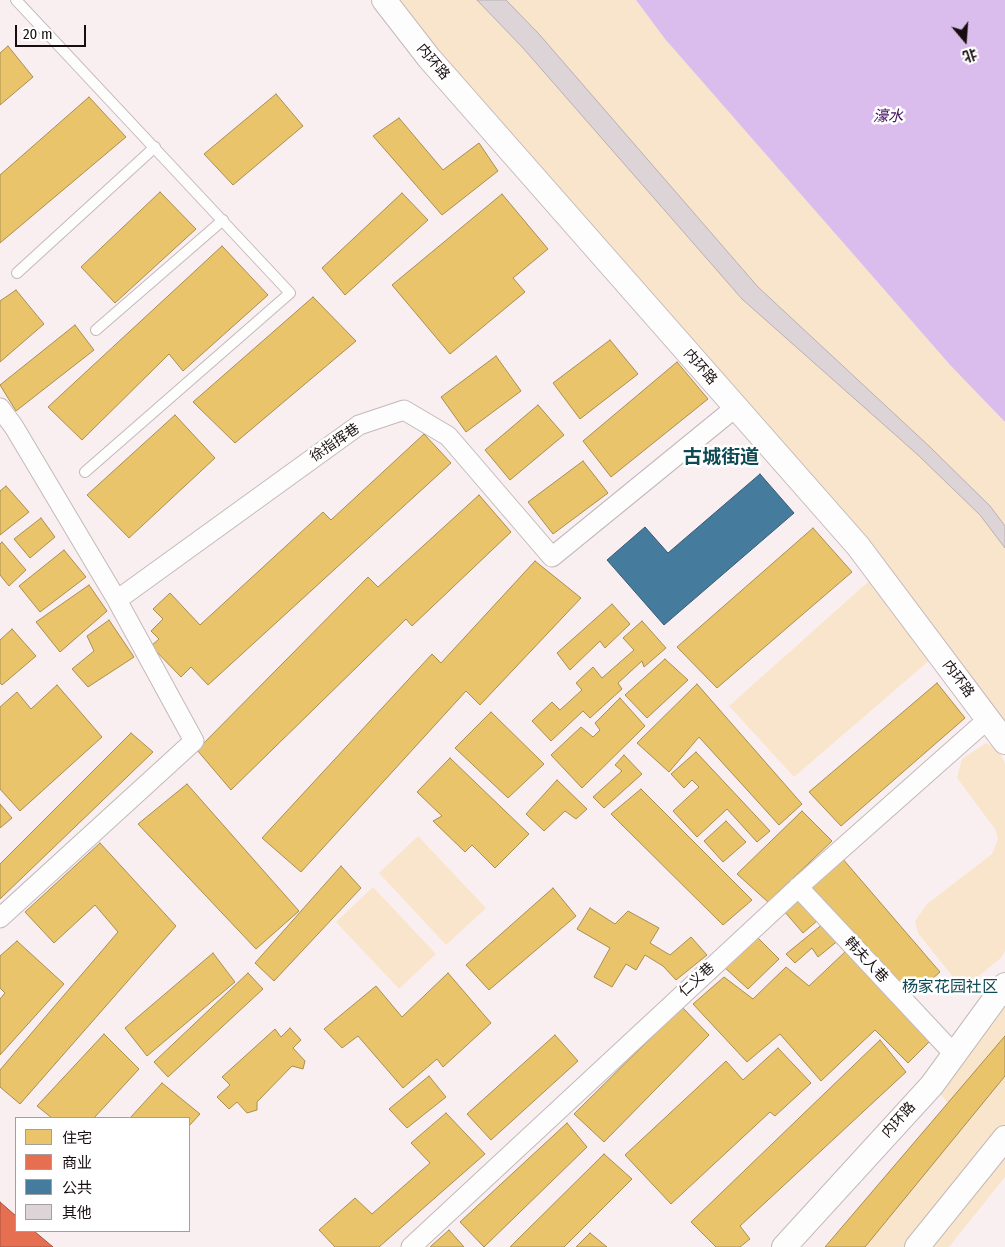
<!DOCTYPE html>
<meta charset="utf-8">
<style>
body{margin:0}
#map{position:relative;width:1005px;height:1247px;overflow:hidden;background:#faeff0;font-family:"Fira Sans Condensed","Noto Sans SC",sans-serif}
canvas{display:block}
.legend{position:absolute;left:15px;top:1117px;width:175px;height:115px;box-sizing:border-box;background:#fff;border:1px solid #a39f9f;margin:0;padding:6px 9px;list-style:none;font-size:15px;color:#180e0f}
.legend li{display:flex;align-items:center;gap:10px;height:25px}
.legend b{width:25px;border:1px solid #a39f9f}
.north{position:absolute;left:940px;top:15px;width:50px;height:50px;-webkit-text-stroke:4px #fff;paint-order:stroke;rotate:162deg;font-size:14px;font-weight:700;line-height:20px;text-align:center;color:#180e0f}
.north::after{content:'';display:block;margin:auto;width:18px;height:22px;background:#180e0f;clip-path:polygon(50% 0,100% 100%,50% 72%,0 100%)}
.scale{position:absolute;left:15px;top:25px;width:71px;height:22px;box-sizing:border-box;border:2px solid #180e0f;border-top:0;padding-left:6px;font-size:15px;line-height:18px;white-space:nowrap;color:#180e0f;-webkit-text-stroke:4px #fff;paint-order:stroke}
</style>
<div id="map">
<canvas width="1005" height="1247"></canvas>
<ul class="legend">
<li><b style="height:14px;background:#e9c46a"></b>住宅</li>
<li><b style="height:14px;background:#e76f51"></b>商业</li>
<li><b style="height:14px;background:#457b9d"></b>公共</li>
<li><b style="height:14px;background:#ddd4d7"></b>其他</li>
</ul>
<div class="north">北</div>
<div class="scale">20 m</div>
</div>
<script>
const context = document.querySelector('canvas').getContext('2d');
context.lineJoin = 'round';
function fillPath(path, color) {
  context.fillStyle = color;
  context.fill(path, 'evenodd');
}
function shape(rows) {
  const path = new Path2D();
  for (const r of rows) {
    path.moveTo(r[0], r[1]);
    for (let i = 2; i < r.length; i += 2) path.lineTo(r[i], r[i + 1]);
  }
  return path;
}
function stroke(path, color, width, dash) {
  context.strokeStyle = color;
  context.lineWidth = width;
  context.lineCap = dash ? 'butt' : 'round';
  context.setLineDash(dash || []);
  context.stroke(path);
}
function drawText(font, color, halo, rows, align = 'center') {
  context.font = font + ' "Fira Sans Condensed","Noto Sans SC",sans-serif';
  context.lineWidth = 5;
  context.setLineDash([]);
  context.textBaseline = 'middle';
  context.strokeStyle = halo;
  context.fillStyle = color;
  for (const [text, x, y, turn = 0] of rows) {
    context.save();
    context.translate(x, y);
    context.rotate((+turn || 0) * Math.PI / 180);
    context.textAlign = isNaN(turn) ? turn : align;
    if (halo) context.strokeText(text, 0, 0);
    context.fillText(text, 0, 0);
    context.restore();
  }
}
const green = shape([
 [384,0,636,0,665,39,951,366,1005,422,1005,742,938,653,794,777,729,706,878,573],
 [986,743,998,749,1005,764,1005,951,1001,958,975,979,957,982,918,933,915,921,927,904,992,854,998,839,995,829,957,778,962,759],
 [418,836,486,908,446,945,379,873],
 [373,887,436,954,399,989,336,922],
 [1005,985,1005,1036,949,1104,932,1085],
 [1005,1077,1005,1177,949,1247,865,1247,967,1121]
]);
const water = shape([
 [636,0,1005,0,1005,422,951,366,665,39]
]);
const homes = shape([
 [8,46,33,77,0,105,0,53,8,46],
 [276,94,303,126,233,185,204,154,276,94],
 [89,97,126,137,0,243,0,175,89,97],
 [399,118,443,170,479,143,498,171,442,215,373,136,399,118],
 [160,192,196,229,115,303,81,267,160,192],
 [402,193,428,220,345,295,322,268,402,193],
 [502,194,548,249,513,278,525,292,450,354,392,285,502,194],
 [222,246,268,295,183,371,169,354,82,440,48,407,222,246],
 [16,290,44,324,0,362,0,301,16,290],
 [313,297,356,341,235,443,193,402,313,297],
 [75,325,94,350,16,411,0,385,75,325],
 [610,340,638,374,580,419,553,383,610,340],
 [496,356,521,391,466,432,441,397,496,356],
 [677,362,708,399,611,477,583,441,677,362],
 [538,405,564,435,510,480,485,450,538,405],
 [175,415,215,458,129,538,87,495,175,415],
 [424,434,451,463,208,685,191,667,181,677,151,646,159,639,151,631,163,619,153,609,170,593,200,625,323,512,331,520,424,434],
 [583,461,608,493,553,534,528,502,583,461],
 [6,486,29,512,0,535,0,491,6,486],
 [479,495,511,532,412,626,406,619,231,790,197,750,368,577,378,587,479,495],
 [41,518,55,537,30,558,14,539,41,518],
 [813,528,852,572,717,688,677,647,813,528],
 [2,542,26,570,9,586,0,575,0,544,2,542],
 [64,550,86,577,40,612,19,586,64,550],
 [535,561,581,598,480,705,466,691,301,872,262,838,432,654,441,663,535,561],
 [89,585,107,611,60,652,36,622,89,585],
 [612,604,630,624,605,648,600,641,570,670,557,653,612,604],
 [109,620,134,657,88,687,72,669,94,651,87,636,109,620],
 [642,621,666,648,644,667,642,661,618,683,622,689,590,718,583,711,551,741,532,721,552,702,560,710,582,690,576,683,593,667,602,678,634,650,623,638,642,621],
 [12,629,36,656,2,685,0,683,0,640,12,629],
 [665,659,688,680,647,718,625,695,665,659],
 [937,683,965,718,841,826,809,792,937,683],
 [697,684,802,804,779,825,699,737,669,772,637,743,697,684],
 [57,685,102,737,20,811,0,789,0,707,17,692,31,709,57,685],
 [620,698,645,726,582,788,551,755,581,727,593,737,600,730,595,723,620,698],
 [491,712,544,764,508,798,455,748,491,712],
 [131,733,153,752,0,899,0,864,131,733],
 [696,752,770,831,757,842,727,809,697,837,673,811,699,787,692,780,684,788,671,774,696,752],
 [624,755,642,774,604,808,593,797,622,771,615,765,624,755],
 [450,758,529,834,495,868,472,845,465,852,433,821,442,816,417,792,450,758],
 [557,780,587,809,576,819,565,811,544,831,526,814,557,780],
 [187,784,299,911,256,949,138,824,187,784],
 [641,789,752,900,723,925,611,814,641,789],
 [0,804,12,818,0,828,0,804],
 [802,811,832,841,768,902,737,874,802,811],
 [726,821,746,842,723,862,704,841,726,821],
 [100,843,176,926,20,1104,0,1087,0,1070,118,932,95,905,54,943,25,912,100,843],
 [842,858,940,972,908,1000,810,885,842,858],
 [341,866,361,888,274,981,255,963,341,866],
 [553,888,576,916,489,990,466,965,553,888],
 [797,900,818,920,803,933,784,911,797,900],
 [590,908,615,924,628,911,659,928,650,943,670,955,691,937,707,955,676,980,663,966,645,955,636,970,626,964,612,987,594,977,610,948,577,929,590,908],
 [824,923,840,939,818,957,812,948,795,963,786,954,824,923],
 [755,935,779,959,748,989,723,966,755,935],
 [17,941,64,984,0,1055,0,999,5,993,0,988,0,956,17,941],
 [846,951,931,1040,908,1063,875,1030,821,1081,780,1034,747,1062,693,1004,724,977,753,999,786,967,809,986,846,951],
 [213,953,235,982,147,1056,125,1028,213,953],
 [248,973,263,989,168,1077,154,1062,248,973],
 [448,973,491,1023,443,1067,437,1059,403,1088,358,1036,342,1048,324,1029,376,986,402,1017,448,973],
 [682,1007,709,1035,604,1142,574,1114,682,1007],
 [290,1028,301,1040,293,1048,305,1061,303,1069,292,1066,257,1102,257,1110,247,1113,237,1102,229,1109,217,1097,230,1085,222,1077,275,1029,281,1037,290,1028],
 [104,1034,139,1069,94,1118,52,1118,37,1106,104,1034],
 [555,1035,578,1061,491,1140,467,1114,555,1035],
 [1005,1036,1005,1076,865,1247,825,1247,1005,1036],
 [880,1040,906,1072,740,1226,750,1239,740,1247,716,1247,691,1222,880,1040],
 [778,1048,811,1083,775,1116,770,1112,671,1204,625,1155,726,1061,743,1080,778,1048],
 [429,1076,446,1097,407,1128,389,1109,429,1076],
 [162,1083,200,1114,189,1126,189,1118,130,1118,162,1083],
 [446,1113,485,1154,379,1247,335,1247,319,1230,355,1198,372,1214,430,1163,411,1143,446,1113],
 [567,1123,587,1147,484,1247,460,1222,567,1123],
 [604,1154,632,1179,564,1247,510,1247,604,1154],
 [449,1230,464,1247,430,1247,449,1230],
 [590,1233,607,1247,576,1247,590,1233]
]);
const shops = shape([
 [0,1202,16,1216,16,1231,34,1231,53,1247,0,1247,0,1202]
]);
const public = shape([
 [760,474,794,513,664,625,607,560,645,527,668,553,760,474]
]);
const building = shape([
 [477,0,506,0,539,34,758,287,930,447,990,506,1005,526,1005,548,980,515,918,455,742,299,523,48,477,0]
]);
const service = shape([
 [16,0,290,293,85,472],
 [17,273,155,147],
 [96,330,223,220]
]);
const minor = shape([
 [0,408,14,427,117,600,359,425,404,410,448,436,552,557,736,407],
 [798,887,954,1054],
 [0,918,194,741,117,600],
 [411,1247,804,882,988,719]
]);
const tertiary = shape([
 [384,0,429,58,858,546,1005,742],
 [784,1247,932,1085,1005,985],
 [917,1247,1005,1138]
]);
const streetNames = [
 ["内环路",433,62,50],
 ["内环路",700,367,49],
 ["徐指挥巷",335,443,-34],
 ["内环路",958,679,53],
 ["韩夫人巷",866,960,47],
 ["仁义巷",697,980,-43],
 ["内环路",899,1120,-48]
];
const waterNames = [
 ["濠水",888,117]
];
const quarterNames = [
 ["杨家花园社区",950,988]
];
const districtNames = [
 ["古城街道",721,458]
];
fillPath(green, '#f9e5cc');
fillPath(water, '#dabdec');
fillPath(homes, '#e9c46a');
stroke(homes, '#aa8d4f', 1);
fillPath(shops, '#e76f51');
stroke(shops, '#a9523d', 1);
fillPath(public, '#457b9d');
stroke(public, '#385a72', 1);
fillPath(building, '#ddd4d7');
stroke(building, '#bab0b3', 1);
stroke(service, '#c3b9b9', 12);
stroke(minor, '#c3b9b9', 21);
stroke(tertiary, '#c3b9b9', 26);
stroke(service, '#fefdfd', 10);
stroke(minor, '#fefdfd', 19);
stroke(tertiary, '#fefdfd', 24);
drawText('14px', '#180e0f', '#fff', streetNames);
drawText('italic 15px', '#400c5c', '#fff', waterNames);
drawText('16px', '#0e4a54', '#fff', quarterNames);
drawText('bold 19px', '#0e4a54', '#fff', districtNames);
</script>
